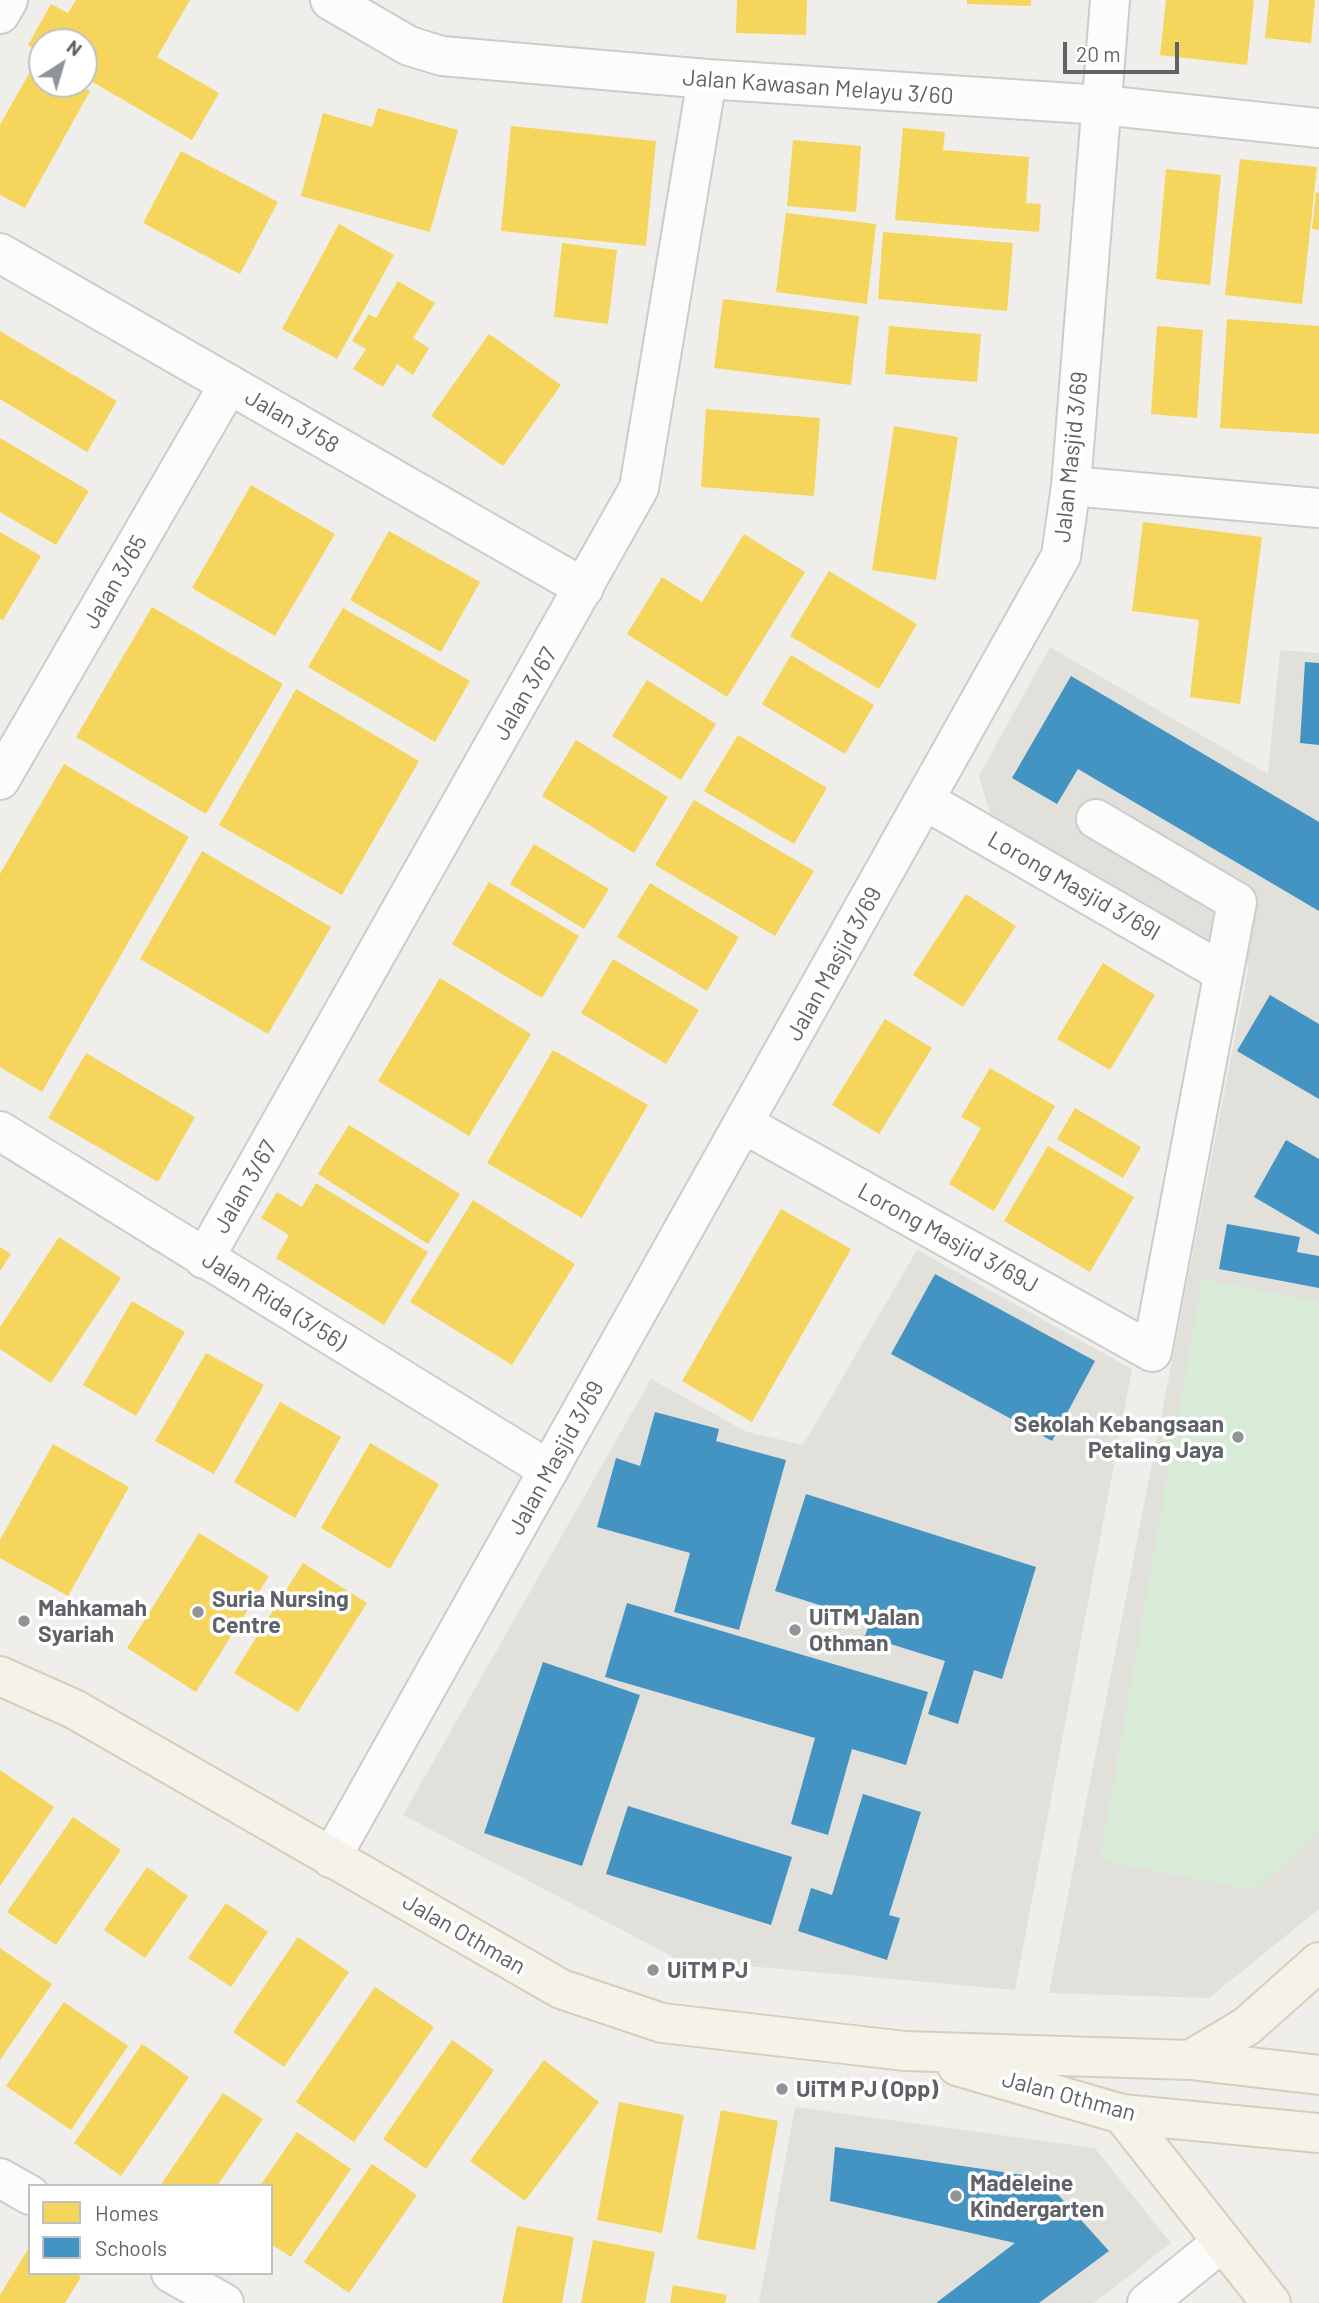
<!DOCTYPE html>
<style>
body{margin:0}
#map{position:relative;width:1319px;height:2303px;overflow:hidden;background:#efeeea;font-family:Barlow,sans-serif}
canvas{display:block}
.legend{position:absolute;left:28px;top:2184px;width:245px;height:91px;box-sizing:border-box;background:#fff;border:2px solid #bfc1c3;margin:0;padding:9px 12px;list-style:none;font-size:21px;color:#5f6368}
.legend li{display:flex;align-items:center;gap:14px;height:35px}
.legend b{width:35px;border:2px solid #bfc1c3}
.north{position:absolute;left:28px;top:28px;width:70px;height:70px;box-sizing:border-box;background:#fff;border:2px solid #bfc1c3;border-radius:50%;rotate:37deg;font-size:19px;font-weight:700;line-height:28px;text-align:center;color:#5f6368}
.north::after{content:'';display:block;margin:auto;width:24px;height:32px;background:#919496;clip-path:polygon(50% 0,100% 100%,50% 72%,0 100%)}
.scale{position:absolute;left:1063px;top:42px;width:116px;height:32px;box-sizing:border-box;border:4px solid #5f6368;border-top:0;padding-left:9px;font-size:21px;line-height:24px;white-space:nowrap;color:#5f6368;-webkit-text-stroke:5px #fff;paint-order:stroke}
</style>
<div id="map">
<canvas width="1319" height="2303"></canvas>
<ul class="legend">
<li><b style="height:19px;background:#f6d55c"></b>Homes</li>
<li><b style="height:19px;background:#4393c3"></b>Schools</li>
</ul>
<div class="north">N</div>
<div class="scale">20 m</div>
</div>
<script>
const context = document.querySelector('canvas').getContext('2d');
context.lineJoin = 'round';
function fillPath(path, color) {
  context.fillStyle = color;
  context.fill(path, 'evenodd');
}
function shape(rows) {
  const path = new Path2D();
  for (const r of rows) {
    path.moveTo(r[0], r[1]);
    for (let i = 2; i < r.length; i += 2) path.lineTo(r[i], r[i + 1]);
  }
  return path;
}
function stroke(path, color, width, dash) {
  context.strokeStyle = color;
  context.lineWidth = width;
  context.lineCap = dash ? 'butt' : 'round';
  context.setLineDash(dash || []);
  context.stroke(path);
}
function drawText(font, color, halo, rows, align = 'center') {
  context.font = font + ' Barlow,sans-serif';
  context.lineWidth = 7;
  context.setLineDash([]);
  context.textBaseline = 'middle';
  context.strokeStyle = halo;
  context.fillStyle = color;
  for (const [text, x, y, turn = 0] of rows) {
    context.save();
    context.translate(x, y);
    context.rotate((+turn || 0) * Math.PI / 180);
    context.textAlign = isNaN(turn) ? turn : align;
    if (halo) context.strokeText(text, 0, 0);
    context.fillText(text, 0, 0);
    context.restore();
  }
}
const education = shape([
 [1050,647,1268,774,1280,650,1319,653,1319,1909,1209,1998,1049,1993,1249,965,990,814,979,776],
 [917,1250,1132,1369,1015,1990,679,1960,403,1815,651,1379,747,1432,803,1445],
 [795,2107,1095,2148,1171,2243,1094,2303,759,2303]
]);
const green = shape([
 [1202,1279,1319,1302,1319,1832,1255,1890,1100,1860]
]);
const homes = shape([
 [76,0,190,0,157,57,219,93,192,140,84,77,84,42,42,42,42,53,28,45,51,4,68,13],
 [737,0,807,0,806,35,736,33],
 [967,0,1031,0,1031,6,967,4],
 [1166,0,1254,0,1247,65,1160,55],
 [1269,0,1315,0,1311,43,1265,38],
 [36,61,42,64,42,84,77,84,90,91,25,208,0,195,0,125],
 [378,108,458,130,430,232,301,196,323,113,372,127],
 [511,126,656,141,646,246,501,231],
 [903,128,945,132,943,150,1029,157,1026,203,1041,204,1039,232,895,220],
 [793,140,861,146,856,212,787,206],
 [181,151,278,202,240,274,143,223],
 [1240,159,1317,167,1302,304,1225,295],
 [1166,169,1221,175,1210,285,1156,279],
 [1316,192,1319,193,1319,230,1312,229],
 [786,213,876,224,867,304,776,292],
 [339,224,394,255,337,359,282,329],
 [883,232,1013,243,1007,311,878,299],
 [562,243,617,250,608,324,554,317],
 [398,281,435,303,413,338,429,348,413,375,397,364,383,387,353,369,366,349,352,341,369,314,376,318],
 [723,299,859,316,851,385,714,368],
 [1227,319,1319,326,1319,434,1220,428],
 [889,326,981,334,977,382,885,374],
 [1157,326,1203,330,1197,418,1151,414],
 [0,331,117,401,87,452,0,399],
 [489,334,561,385,503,466,431,416],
 [706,409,820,418,814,496,701,487],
 [894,426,958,437,936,580,872,570],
 [0,438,89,491,56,545,0,512],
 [251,485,335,534,275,636,192,588],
 [1143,522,1262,537,1240,704,1190,697,1199,620,1132,611],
 [389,531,480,582,441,652,350,600],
 [0,532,41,556,3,620,0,619],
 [744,534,805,572,727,697,627,634,662,577,702,602],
 [829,571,917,624,879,689,790,636],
 [152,607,283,684,206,814,76,737],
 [343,608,470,681,435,742,308,667],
 [791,655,874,705,845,754,762,704],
 [647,680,716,724,681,780,612,736],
 [296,689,419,761,342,895,219,825],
 [738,735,827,788,794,844,704,791],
 [576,740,668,797,634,853,542,796],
 [64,764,189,837,42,1092,0,1067,0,874],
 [694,800,814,871,775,936,655,865],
 [534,844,609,889,584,929,510,884],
 [202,851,331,927,268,1034,140,959],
 [489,882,579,936,542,998,452,944],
 [650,883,739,937,707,991,617,937],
 [966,894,1016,926,963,1007,913,975],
 [613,959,699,1010,666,1064,581,1013],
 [1103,963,1155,995,1110,1070,1057,1039],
 [440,978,531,1034,469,1136,378,1081],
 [885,1019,932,1048,879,1134,832,1105],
 [553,1050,648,1105,582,1218,487,1163],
 [86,1053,195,1117,158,1182,48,1118],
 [990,1068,1055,1106,994,1211,949,1184,981,1128,961,1117],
 [1075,1108,1141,1147,1123,1178,1057,1139],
 [349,1125,460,1194,428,1244,318,1174],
 [1048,1146,1134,1197,1090,1272,1004,1221],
 [316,1183,428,1252,384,1325,276,1258,289,1235,261,1218,277,1192,302,1207],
 [473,1200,575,1264,512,1365,410,1302],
 [781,1209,851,1249,752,1422,682,1381],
 [59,1237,121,1278,51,1383,0,1349,0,1327],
 [0,1247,11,1254,0,1271],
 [132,1301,185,1332,136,1416,83,1385],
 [206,1353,264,1385,214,1474,155,1441],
 [280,1402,341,1437,295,1518,234,1482],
 [370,1443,439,1484,390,1569,321,1528],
 [53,1444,129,1487,68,1596,0,1558,0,1540],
 [199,1533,269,1576,196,1692,127,1648],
 [303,1563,367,1603,298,1712,234,1673],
 [0,1770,54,1807,0,1886],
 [73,1817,121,1850,56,1945,7,1912],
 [147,1867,188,1896,145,1958,104,1930],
 [226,1903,268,1932,231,1987,188,1958],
 [298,1937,349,1972,284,2067,233,2032],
 [0,1948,52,1984,0,2060],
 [375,1987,434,2027,354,2142,296,2102],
 [64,2002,128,2046,71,2130,6,2086],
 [452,2040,494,2070,426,2169,383,2139],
 [142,2044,189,2077,121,2176,74,2143],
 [544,2060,599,2102,525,2201,470,2161],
 [223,2093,263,2119,217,2186,160,2186],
 [619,2102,684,2115,662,2233,597,2220],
 [721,2110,778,2121,755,2250,697,2239],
 [297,2132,351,2169,291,2257,271,2244,271,2186,260,2186],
 [372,2164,417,2195,349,2293,304,2262],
 [517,2226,574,2237,562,2303,502,2303],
 [593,2240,655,2252,645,2303,581,2303],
 [30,2246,30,2273,75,2273,81,2277,65,2303,0,2303,0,2295],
 [673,2285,727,2295,725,2303,670,2303]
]);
const schools = shape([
 [1305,662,1319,663,1319,745,1300,743],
 [1071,676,1319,822,1319,911,1078,769,1057,804,1012,778],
 [1270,995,1319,1024,1319,1099,1237,1051],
 [1286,1140,1319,1159,1319,1235,1254,1197],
 [1227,1224,1300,1237,1297,1252,1319,1256,1319,1288,1219,1269],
 [935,1274,1095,1361,1052,1441,891,1354],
 [655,1412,719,1429,716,1441,786,1460,739,1630,674,1612,690,1553,597,1527,616,1458,640,1466],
 [806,1494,1036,1567,1002,1679,974,1670,958,1724,928,1714,945,1661,865,1636,870,1621,775,1591],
 [627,1603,928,1692,906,1765,852,1749,828,1835,791,1824,815,1738,605,1677],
 [543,1662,640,1695,582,1866,484,1833],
 [863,1794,921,1812,889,1915,900,1918,887,1960,798,1931,811,1888,832,1895],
 [628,1806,792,1857,771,1925,606,1874],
 [835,2147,1043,2178,1109,2251,1039,2303,936,2303,1015,2243,830,2201]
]);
const minor = shape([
 [330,0,409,46,442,56,707,79,1102,105,1319,128],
 [0,14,8,0],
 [0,253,584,588],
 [1071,486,1319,508],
 [0,780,229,384],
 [926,801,1222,972],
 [744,1124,1152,1352,1237,902,1096,819],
 [0,1131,549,1470],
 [204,1259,639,488,707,79],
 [331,1858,1061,556,1071,486,1110,0],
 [0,2178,30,2195],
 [171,2273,224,2303],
 [1147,2303,1221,2243]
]);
const major = shape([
 [0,1676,74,1709,561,1989,662,2023,905,2051,1190,2060,1319,2075],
 [1190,2060,1247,2026,1319,1962],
 [957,2066,1122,2114,1319,2133],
 [1122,2114,1271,2303]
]);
const markers = [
 [1238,1437,7,"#919496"],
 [198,1612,7,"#919496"],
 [24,1621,7,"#919496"],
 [795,1630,7,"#919496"],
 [653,1970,7,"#919496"],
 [782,2089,7,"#919496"],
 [956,2196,7,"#919496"]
];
const streetNames = [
 ["Jalan Kawasan Melayu 3/60",818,87,4],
 ["Jalan 3/58",292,421,30],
 ["Jalan Masjid 3/69",1071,457,-84],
 ["Jalan 3/65",115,582,-60],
 ["Jalan 3/67",525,694,-60],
 ["Lorong Masjid 3/69I",1074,886,30],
 ["Jalan Masjid 3/69",834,964,-61],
 ["Jalan 3/67",245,1187,-60],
 ["Lorong Masjid 3/69J",948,1238,29],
 ["Jalan Rida (3/56)",274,1301,32],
 ["Jalan Masjid 3/69",556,1458,-61],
 ["Jalan Othman",464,1934,30],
 ["Jalan Othman",1069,2096,15]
];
const poiNames = [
 ["Sekolah Kebangsaan",1224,1424,"right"],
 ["Petaling Jaya",1224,1450,"right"],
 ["Suria Nursing",212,1599],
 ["Centre",212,1625],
 ["Mahkamah",38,1608],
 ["Syariah",38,1634],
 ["UiTM Jalan",809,1617],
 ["Othman",809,1643],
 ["UiTM PJ",667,1970],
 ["UiTM PJ (Opp)",796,2089],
 ["Madeleine",970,2183],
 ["Kindergarten",970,2209]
];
fillPath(education, '#e2e0da');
fillPath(green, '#d8ebd6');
fillPath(homes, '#f6d55c');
fillPath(schools, '#4393c3');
stroke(minor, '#cbcccc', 42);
stroke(major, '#d7ceb8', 42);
stroke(minor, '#fdfcfc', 38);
stroke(major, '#f4f2e9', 38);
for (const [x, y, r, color] of markers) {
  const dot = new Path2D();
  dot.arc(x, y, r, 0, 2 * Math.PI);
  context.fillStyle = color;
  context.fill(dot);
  stroke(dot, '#fff', 2.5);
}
drawText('23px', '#5f6368', '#fff', streetNames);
drawText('bold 23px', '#5f6368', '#fff', poiNames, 'left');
</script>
